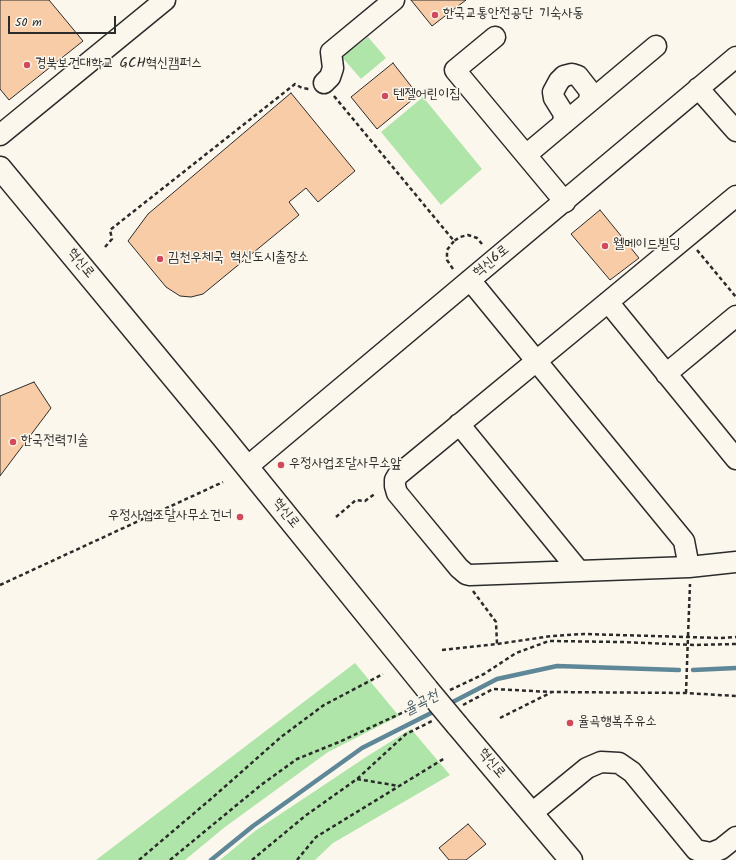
<!DOCTYPE html>
<meta charset="utf-8">
<style>
body{margin:0}
#map{position:relative;width:736px;height:860px;overflow:hidden;background:#fbf7ec;font-family:Kalam,sans-serif}
canvas{display:block}
.scale{position:absolute;left:8px;top:16px;width:108px;height:18px;box-sizing:border-box;border:2px solid #2b2b2b;border-top:0;padding-left:5px;font-size:12px;line-height:14px;white-space:nowrap;color:#2b2b2b;-webkit-text-stroke:3px #fbf7ec;paint-order:stroke}
</style>
<div id="map">
<canvas width="736" height="860"></canvas>
<div class="scale">50 m</div>
</div>
<script>
const context = document.querySelector('canvas').getContext('2d');
context.lineJoin = 'round';
function fillPath(path, color) {
  context.fillStyle = color;
  context.fill(path, 'evenodd');
}
function shape(rows) {
  const path = new Path2D();
  for (const r of rows) {
    path.moveTo(r[0], r[1]);
    for (let i = 2; i < r.length; i += 2) path.lineTo(r[i], r[i + 1]);
  }
  return path;
}
function stroke(path, color, width, dash) {
  context.strokeStyle = color;
  context.lineWidth = width;
  context.lineCap = dash ? 'butt' : 'round';
  context.setLineDash(dash || []);
  context.stroke(path);
}
function drawText(font, color, halo, rows, align = 'center') {
  context.font = font + ' Kalam,"Poor Story",sans-serif';
  context.lineWidth = 3;
  context.setLineDash([]);
  context.textBaseline = 'middle';
  context.strokeStyle = halo;
  context.fillStyle = color;
  for (const [text, x, y, turn = 0] of rows) {
    context.save();
    context.translate(x, y);
    context.rotate((+turn || 0) * Math.PI / 180);
    context.textAlign = isNaN(turn) ? turn : align;
    if (halo) context.strokeText(text, 0, 0);
    context.fillText(text, 0, 0);
    context.restore();
  }
}
const green = shape([
 [368,37,386,58,361,79,342,57],
 [423,97,482,169,441,205,381,132],
 [355,663,399,716,328,752,225,827,185,860,96,860],
 [411,729,450,775,333,843,315,860,220,860,255,831,366,757]
]);
const stream = shape([
 [693,670,736,668],
 [447,705,497,679,557,666,679,670],
 [211,860,253,826,362,748,437,710]
]);
const building = shape([
 [0,0,49,0,83,41,9,100,0,89,0,0],
 [411,0,466,0,432,26,411,0],
 [393,63,418,95,377,129,351,97,393,63],
 [291,93,355,171,318,202,306,188,289,202,299,215,203,294,191,297,180,296,166,287,128,241,148,214,291,93],
 [600,210,639,258,610,280,571,234,600,210],
 [34,382,51,408,0,476,0,396,34,382],
 [468,824,486,844,466,860,449,860,439,848,468,824]
]);
const path = shape([
 [334,96,454,241,460,237,468,235,477,238,482,244],
 [105,247,112,239,110,230,295,84,302,88,309,89],
 [697,250,736,297],
 [453,269,447,260,447,250,454,241],
 [336,517,356,500,365,501,376,493],
 [0,585,223,482],
 [473,591,496,622,497,644],
 [688,636,690,584],
 [442,650,497,644,552,636,584,634,721,638,736,637],
 [450,690,484,674,516,653,549,641,622,642,694,645,736,644],
 [463,705,493,689,552,692],
 [500,718,552,692,686,693,736,696],
 [357,779,399,786],
 [139,860,212,798,281,737,324,705,383,674],
 [170,860,261,785,297,759,339,742,419,705],
 [252,860,305,816,357,779,406,734,432,721],
 [297,860,316,837,445,758]
]);
const minor = shape([
 [495,37,455,70,565,202],
 [324,83,330,77,333,68,331,52,394,0],
 [698,88,736,131],
 [563,124,564,114,554,98,553,92,559,81,564,76,572,74,578,76,589,90,590,96,588,103],
 [0,135,165,0],
 [526,155,656,46],
 [736,196,608,302,398,475,395,480,395,486,397,493,402,499,459,568,466,574,470,575,689,567,736,562],
 [470,280,684,541,689,567],
 [608,302,736,459],
 [666,374,736,316],
 [459,424,579,571],
 [247,467,736,57],
 [532,813,587,768,601,762,619,763,632,772,696,850,711,853,721,849,736,837]
]);
const major = shape([
 [0,168,222,436,427,689],
 [457,725,571,860]
]);
const pathBridge = shape([
 [686,693,688,636]
]);
const majorBridge = shape([
 [427,689,457,725]
]);
const markers = [
 [435,15,4,"#d1495b"],
 [27,65,4,"#d1495b"],
 [385,96,4,"#d1495b"],
 [605,246,4,"#d1495b"],
 [160,259,4,"#d1495b"],
 [13,442,4,"#d1495b"],
 [281,465,4,"#d1495b"],
 [240,517,4,"#d1495b"],
 [570,723,4,"#d1495b"]
];
const poiNames = [
 ["한국교통안전공단 기숙사동",443,15],
 ["경북보건대학교 GCH혁신캠퍼스",35,65],
 ["텐젤어린이집",393,96],
 ["웰메이드빌딩",613,246],
 ["김천우체국 혁신도시출장소",168,259],
 ["한국전력기술",21,442],
 ["우정사업조달사무소앞",289,465],
 ["우정사업조달사무소건너",232,517,"right"],
 ["율곡행복주유소",578,723]
];
const streetNames = [
 ["혁신6로",492,262,-40],
 ["혁신로",80,264,50],
 ["혁신로",285,514,51],
 ["혁신로",491,764,50]
];
const waterNames = [
 ["율곡천",422,704,-27]
];
fillPath(green, '#afe5a8');
stroke(stream, '#5e8798', 4.5);
fillPath(building, '#f9cca8');
stroke(building, '#2b2b2b', 1);
stroke(minor, '#2b2b2b', 23);
stroke(major, '#2b2b2b', 25);
stroke(path, '#2b2b2b', 2.5, [4, 3]);
stroke(minor, '#fbf7ec', 20);
stroke(major, '#fbf7ec', 22);
stroke(majorBridge, '#2b2b2b', 25, []);
stroke(pathBridge, '#2b2b2b', 2.5, [4, 3]);
stroke(majorBridge, '#fbf7ec', 22);
for (const [x, y, r, color] of markers) {
  const dot = new Path2D();
  dot.arc(x, y, r, 0, 2 * Math.PI);
  context.fillStyle = color;
  context.fill(dot);
  stroke(dot, '#fbf7ec', 1.5);
}
drawText('14px', '#2b2b2b', '#fbf7ec', poiNames, 'left');
drawText('14px', '#2b2b2b', '#fbf7ec', streetNames);
drawText('italic 15px', '#445962', '#fbf7ec', waterNames);
</script>
